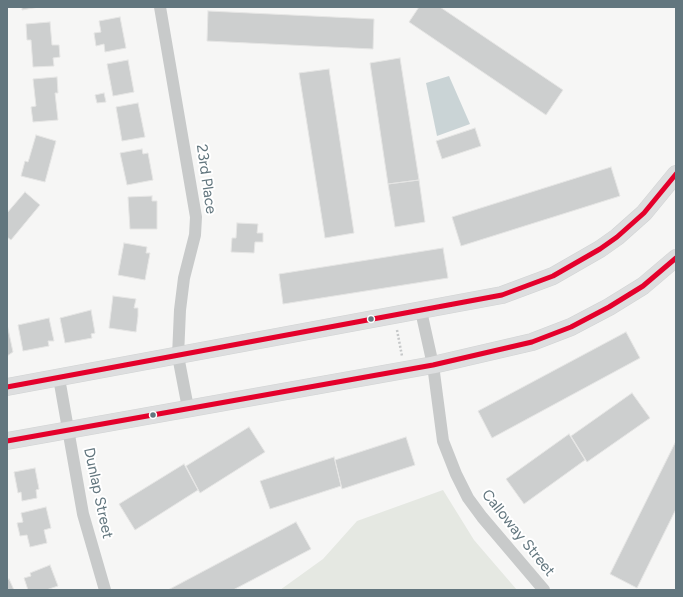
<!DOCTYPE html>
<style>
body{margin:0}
#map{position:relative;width:683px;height:597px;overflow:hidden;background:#f6f6f5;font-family:Figtree,sans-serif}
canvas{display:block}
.frame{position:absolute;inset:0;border:8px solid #62767e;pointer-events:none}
</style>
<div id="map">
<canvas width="683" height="597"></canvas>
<div class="frame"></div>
</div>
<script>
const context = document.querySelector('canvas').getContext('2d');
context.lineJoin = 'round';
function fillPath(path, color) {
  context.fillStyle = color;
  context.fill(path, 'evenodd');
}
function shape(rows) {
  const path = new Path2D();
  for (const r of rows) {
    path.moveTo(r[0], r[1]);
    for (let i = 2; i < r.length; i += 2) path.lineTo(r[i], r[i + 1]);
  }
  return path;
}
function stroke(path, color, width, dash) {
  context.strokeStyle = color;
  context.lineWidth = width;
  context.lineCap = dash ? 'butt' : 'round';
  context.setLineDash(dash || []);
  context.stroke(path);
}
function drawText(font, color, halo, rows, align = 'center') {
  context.font = font + ' Figtree,sans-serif';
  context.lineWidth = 4;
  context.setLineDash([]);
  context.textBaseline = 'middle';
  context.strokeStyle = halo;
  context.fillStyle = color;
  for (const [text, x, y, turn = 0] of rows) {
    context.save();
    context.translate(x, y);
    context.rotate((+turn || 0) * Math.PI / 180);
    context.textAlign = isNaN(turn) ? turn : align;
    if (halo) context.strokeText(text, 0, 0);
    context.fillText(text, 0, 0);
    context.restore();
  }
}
const green = shape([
 [443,490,474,540,517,590,280,590,323,559,357,521]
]);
const water = shape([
 [449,76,470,124,437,136,426,83]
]);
const building = shape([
 [22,7,39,7,22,10,22,7],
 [419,7,440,7,563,90,546,115,409,22,419,7],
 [208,11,374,19,373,49,207,41,208,11],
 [120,17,126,48,105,52,104,44,96,46,94,33,101,32,99,21,120,17],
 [50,22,52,45,59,45,60,57,53,58,54,66,33,67,31,40,27,40,26,24,50,22],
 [400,58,419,180,388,184,370,63,400,58],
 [128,60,134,92,113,96,107,64,128,60],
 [329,69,354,233,325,238,299,73,329,69],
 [57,77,58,93,55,93,58,120,33,122,31,107,36,106,33,79,57,77],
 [104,93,106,102,97,103,95,95,104,93],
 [138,103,145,137,122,141,116,107,138,103],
 [475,128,481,146,442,159,436,141,475,128],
 [36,135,56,141,45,182,21,176,25,161,28,162,29,159,36,135],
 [142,149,143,154,148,153,153,180,127,185,120,153,142,149],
 [611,167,620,196,461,246,452,217,611,167],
 [419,180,425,222,395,227,388,184,419,180],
 [25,192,40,205,11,240,7,237,7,213,25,192],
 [152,196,152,201,157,201,157,229,130,229,128,197,152,196],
 [237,223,258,224,257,233,263,233,263,242,255,242,254,253,231,252,232,238,236,238,237,223],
 [124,243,147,247,146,253,150,253,145,280,118,275,124,243],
 [443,248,448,278,283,304,279,274,443,248],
 [113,296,136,299,134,308,138,308,138,316,136,332,109,328,113,296],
 [91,310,95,333,91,334,92,338,65,343,60,318,91,310],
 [49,318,54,341,48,341,49,346,23,351,18,325,49,318],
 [7,324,13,352,7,356,7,324],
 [626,332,640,358,492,438,478,411,626,332],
 [632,393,650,418,587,462,571,436,632,393],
 [249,427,265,452,200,493,186,466,249,427],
 [569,434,585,460,524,504,506,479,569,434],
 [406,437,415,465,342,489,335,460,406,437],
 [676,441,676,509,637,588,610,574,676,441],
 [334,457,341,486,270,509,260,481,334,457],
 [184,464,198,490,135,530,119,504,184,464],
 [35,468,39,489,36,490,37,498,22,501,21,492,18,493,14,472,35,468],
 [46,507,51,528,44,530,47,543,30,547,27,535,20,536,17,523,23,522,21,513,46,507],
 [296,522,311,549,233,590,168,590,296,522],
 [50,565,58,586,46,590,28,590,24,578,31,576,30,573,50,565],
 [9,579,14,590,7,590,7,580,9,579]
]);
const path = shape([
 [397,330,402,356]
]);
const street = shape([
 [160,7,196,217,195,235,184,278,180,310,178,356,188,408],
 [421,311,433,365,443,441,456,474,468,498,482,517,544,590],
 [59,378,83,514,105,590]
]);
const secondary = shape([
 [7,387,502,295,553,276,600,249,617,237,644,213,676,174],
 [7,441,433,365,532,342,571,327,609,307,643,286,676,258]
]);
const bus1 = shape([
 [7,387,502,295,553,276,600,249,617,237,644,213,676,174],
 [7,441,433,365,532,342,571,327,609,307,643,286,676,258]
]);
const markers = [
 [371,319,3.5,"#62767e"],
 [153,415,3.5,"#62767e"]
];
const streetNames = [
 ["23rd Place",206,179,82],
 ["Dunlap Street",98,493,78],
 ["Calloway Street",518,533,51]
];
fillPath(green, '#e5e8e2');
fillPath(water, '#cad4d6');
fillPath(building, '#cdcfcf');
stroke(building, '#e5e5e4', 1);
stroke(secondary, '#d1d3d3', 18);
stroke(path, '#c6c8c9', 2.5, [2, 2]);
stroke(street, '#c8caca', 12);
stroke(secondary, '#dddedf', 17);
stroke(bus1, '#e4002b', 5);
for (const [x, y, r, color] of markers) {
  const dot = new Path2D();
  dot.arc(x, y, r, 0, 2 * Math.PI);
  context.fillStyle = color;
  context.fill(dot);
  stroke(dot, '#fff', 1.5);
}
drawText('15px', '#62767e', '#fff', streetNames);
</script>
